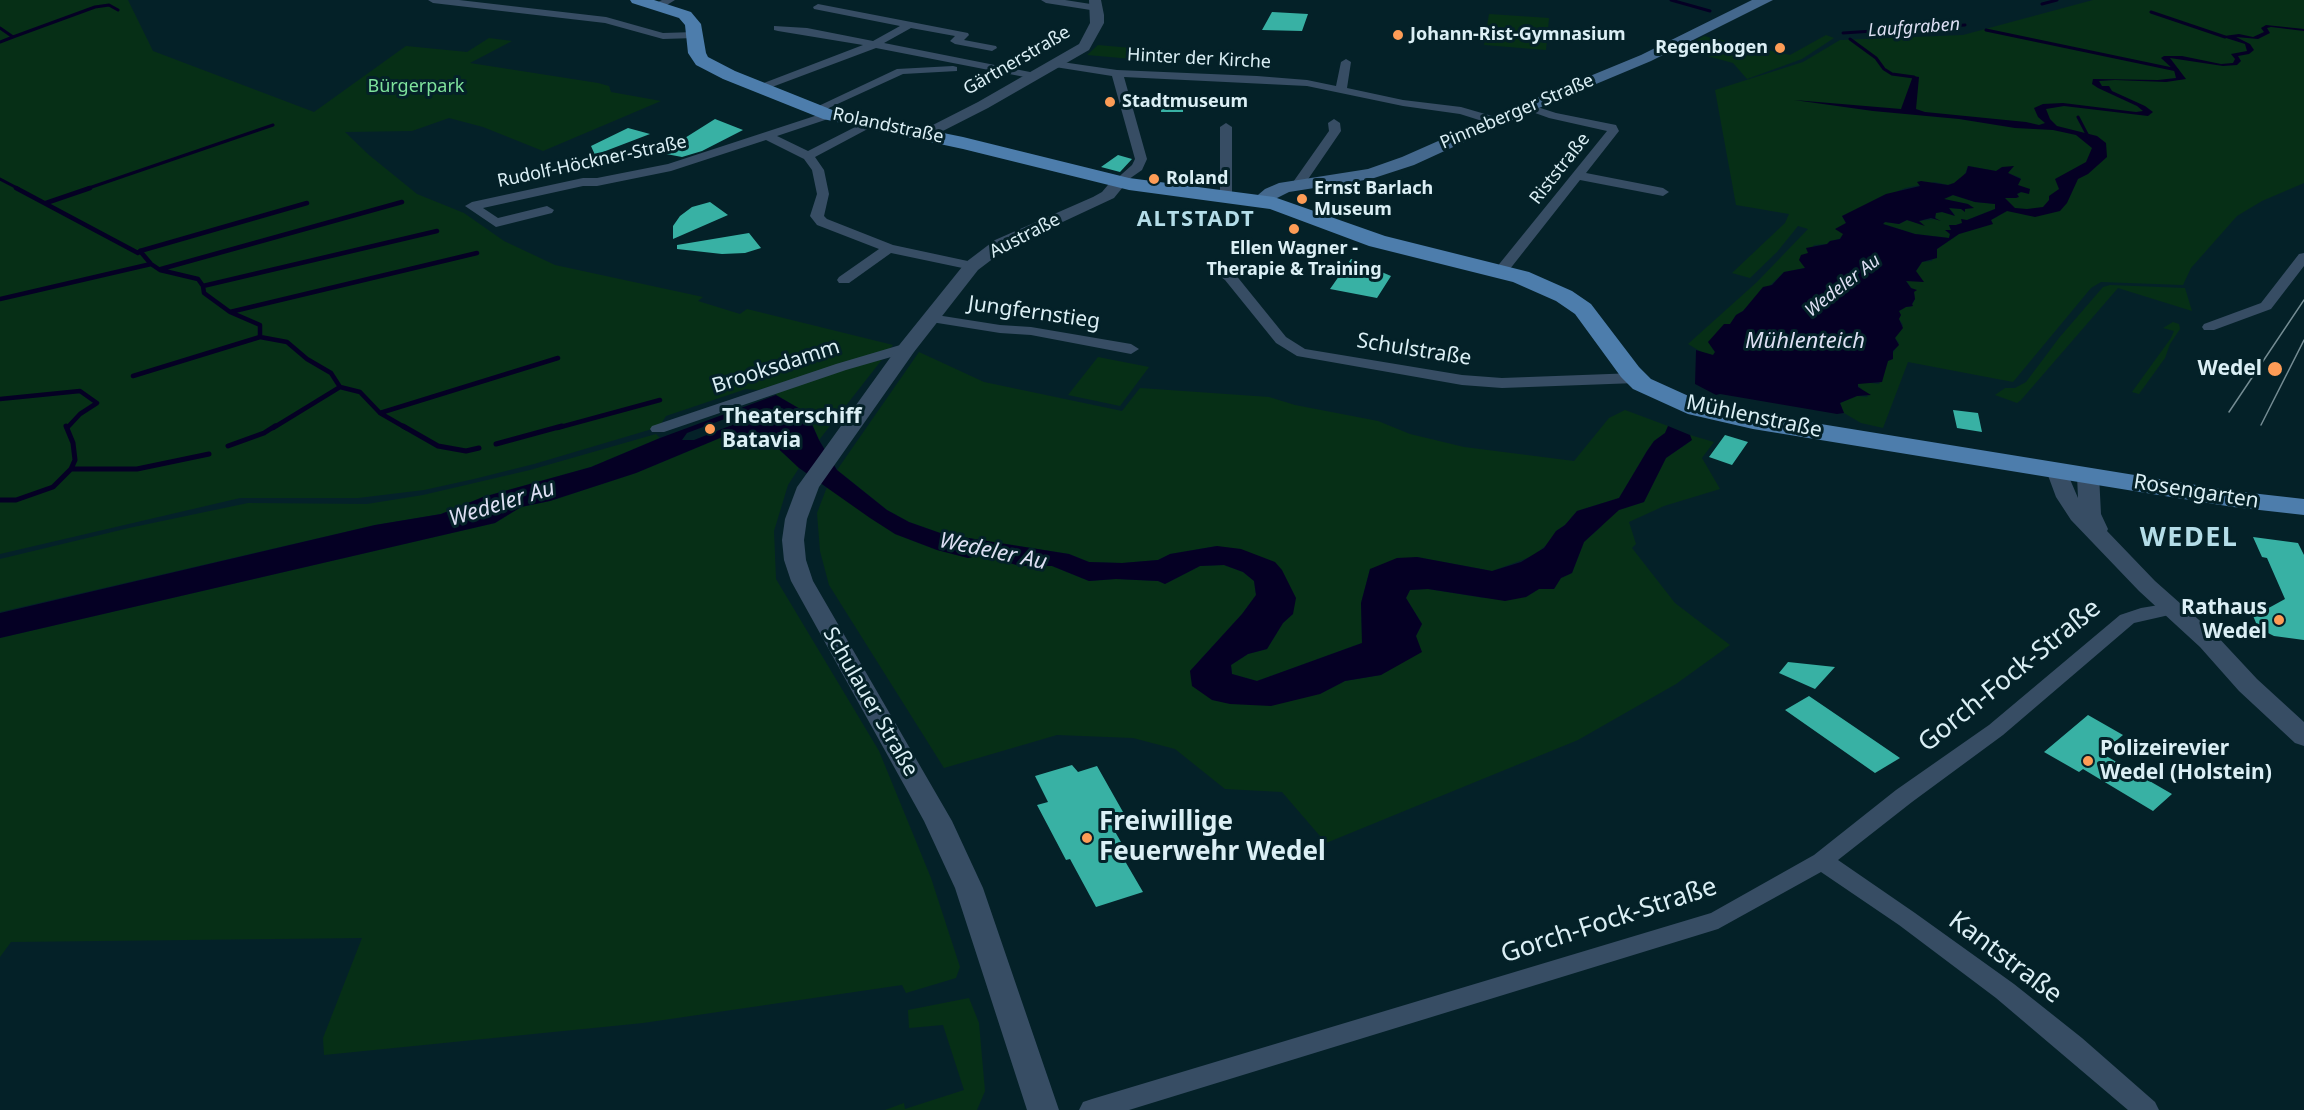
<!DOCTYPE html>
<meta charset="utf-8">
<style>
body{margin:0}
canvas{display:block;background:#042128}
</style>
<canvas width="2304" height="1110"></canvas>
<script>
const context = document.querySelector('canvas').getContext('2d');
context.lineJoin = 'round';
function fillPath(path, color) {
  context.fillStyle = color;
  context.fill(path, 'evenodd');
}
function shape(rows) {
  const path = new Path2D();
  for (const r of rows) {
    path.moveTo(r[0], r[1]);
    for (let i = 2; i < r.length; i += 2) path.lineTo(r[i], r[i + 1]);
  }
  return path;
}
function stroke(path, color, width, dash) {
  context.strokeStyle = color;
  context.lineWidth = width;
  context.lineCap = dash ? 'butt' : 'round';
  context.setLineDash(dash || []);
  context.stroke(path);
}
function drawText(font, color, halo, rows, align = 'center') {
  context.font = font + ' "Noto Sans",sans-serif';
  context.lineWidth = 6;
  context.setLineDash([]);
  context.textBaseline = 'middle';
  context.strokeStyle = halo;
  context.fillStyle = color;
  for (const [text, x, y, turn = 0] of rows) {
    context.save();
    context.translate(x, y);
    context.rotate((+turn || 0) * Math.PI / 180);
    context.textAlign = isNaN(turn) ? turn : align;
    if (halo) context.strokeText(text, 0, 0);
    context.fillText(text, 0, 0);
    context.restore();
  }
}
const green = shape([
 [0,0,128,0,153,51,314,112,406,46,467,52,489,38,512,41,470,63,598,83,609,86,611,92,661,101,543,151,483,127,449,118,412,131,345,132,369,155,417,194,464,213,504,241,555,265,703,297,698,301,740,314,747,309,893,345,888,351,758,390,746,389,666,416,659,427,534,464,474,479,424,490,358,498,240,498,0,554],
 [2093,0,2304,0,2304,183,2262,201,2237,216,2191,268,2183,285,2101,282,2091,288,2013,382,1908,362,1883,428,1861,423,1844,413,1840,403,1857,396,1868,397,1857,384,1862,382,1879,384,1888,361,1899,343,1895,338,1903,325,1899,319,1899,311,1906,307,1911,307,1915,299,1914,292,1906,280,1910,280,1922,262,1932,261,1937,249,1959,234,1992,224,1991,220,2007,211,2003,197,2019,196,2017,194,2022,192,2017,185,2021,178,2008,173,2012,167,1996,171,1968,166,1964,176,1954,183,1948,185,1935,182,1905,188,1842,216,1846,223,1836,229,1844,234,1839,239,1830,241,1827,244,1814,245,1808,254,1805,268,1784,272,1743,311,1736,315,1730,325,1708,342,1715,352,1713,355,1703,353,1688,344,1757,282,1808,229,1798,226,1777,252,1750,278,1732,273,1785,223,1789,214,1736,205,1715,90,1803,62,1840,40,1963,35],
 [1489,14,1549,18,1546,50,1484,45],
 [1826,35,1834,38,1802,59,1747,79,1733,63,1681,49,1704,36,1790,55],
 [1098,45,1176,52,1179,55,1178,63,1087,55],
 [1953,195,1975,202,1995,204,1995,209,1967,220,1962,220,1962,223,1956,225,1949,225,1951,230,1946,230,1950,234,1949,238,1915,234,1883,224,1885,222,1899,224,1907,220,1921,224,1919,221,1936,219,1935,213,1942,212,1955,215,1949,208,1964,209,1968,204,1943,199],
 [2110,285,2185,288,2192,311,2118,288,2021,400,2017,403,1995,395,2005,388,2015,388,2026,382,2059,338,2103,287],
 [2173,322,2179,324,2180,329,2170,344,2165,358,2139,394,2132,392,2171,338,2174,331,2163,328],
 [919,352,984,382,1122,411,1140,388,1269,397,1295,405,1378,421,1410,434,1464,447,1574,461,1609,418,1625,410,1668,426,1665,433,1654,441,1647,451,1619,498,1577,511,1565,525,1556,531,1550,542,1533,556,1492,571,1417,557,1370,569,1361,603,1362,643,1257,681,1232,674,1231,665,1248,654,1267,649,1283,623,1293,614,1217,546,1170,554,1158,560,1122,563,1089,562,1069,554,943,534,909,522,887,510,837,470],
 [884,357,819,440,807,413,776,395,777,391],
 [1098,357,1149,367,1120,406,1068,395],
 [732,433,752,435,768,439,799,468,788,485,774,531,776,579,879,751,931,878,960,967,956,978,906,993,902,985,643,1023,324,1055,323,1038,362,938,11,942,0,957,0,638,495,523,521,507,550,501,636,473],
 [656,434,660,438,591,467,483,497,441,514,375,525,0,612,0,559,129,528,248,503,367,504,423,495,530,470],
 [1690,435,1714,442,1702,458,1720,489,1664,506,1629,522,1636,544,1632,548,1675,603,1730,645,1676,684,1578,740,1326,843,1282,792,1225,789,1175,749,1133,738,1057,735,944,768,829,585,820,551,817,513,827,487,895,534,937,550,968,558,982,555,1020,566,1052,566,1089,581,1116,579,1158,581,1165,584,1200,566,1224,565,1243,572,1254,581,1256,595,1242,614,1190,671,1320,694,1345,681,1381,675,1416,636,1422,624,1406,598,1410,590,1428,589,1484,598,1526,597,1539,589,1554,589,1561,578,1572,573,1584,542,1601,527,1608,517,1619,510,1644,502,1666,458,1691,441],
 [969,998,979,1023,985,1091,977,1110,885,1110,904,1103,905,1109,964,1090,943,1025,909,1028,908,1010]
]);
const water = shape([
 [2266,25,2304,29,2304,31,2271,27,2267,28,2270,33,2258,39,2236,37,2250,44,2254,50,2249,54,2238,56,2241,61,2237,65,2223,66,2170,58,2186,79,2166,82,2115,80,2099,81,2102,86,2109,86,2112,91,2145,106,2153,112,2148,116,2064,106,2046,109,2050,119,2057,126,2097,136,2106,143,2107,157,2088,174,2078,179,2067,203,2060,211,2035,217,2007,211,1991,220,1993,224,1959,234,1937,249,1937,258,1922,262,1916,271,1924,282,1906,281,1911,288,1917,290,1914,292,1915,299,1912,304,1913,306,1906,307,1899,311,1901,315,1899,319,1903,328,1895,338,1899,345,1893,351,1893,359,1888,361,1882,382,1858,384,1858,387,1871,395,1857,396,1840,403,1844,413,1837,414,1720,394,1716,395,1695,384,1696,350,1713,355,1715,352,1708,342,1724,324,1730,324,1736,315,1743,311,1763,287,1772,285,1784,272,1805,268,1799,260,1801,255,1808,253,1806,248,1827,244,1830,241,1840,239,1843,234,1835,229,1846,223,1842,216,1886,194,1920,186,1917,182,1921,181,1948,185,1954,183,1966,173,1968,166,1996,171,2002,167,2014,166,2008,173,2021,179,2018,185,2030,189,2029,194,2021,192,2017,194,2019,197,2016,198,2005,198,2015,208,2027,209,2043,207,2049,200,2049,196,2059,189,2055,179,2086,162,2092,148,2076,135,2053,130,2015,128,1959,119,1873,111,1794,100,1901,109,1913,76,1919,77,1916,109,1925,112,2026,122,2039,125,2045,123,2038,117,2034,108,2043,104,2063,103,2136,112,2143,111,2137,106,2098,88,2092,84,2093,79,2158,80,2176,78,2174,70,2161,58,2164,56,2182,56,2221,64,2233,63,2235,59,2231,54,2247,51,2245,44,2223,37,2224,36,2239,34,2253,37,2264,32,2261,28],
 [1953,195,1975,202,1995,204,1995,209,1967,220,1961,219,1962,223,1956,225,1949,225,1951,230,1945,230,1950,234,1949,238,1915,234,1883,224,1885,222,1899,224,1907,220,1925,226,1919,221,1931,218,1941,221,1935,218,1936,213,1942,212,1955,216,1949,208,1961,209,1965,212,1965,209,1974,208,1968,204,1944,199],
 [776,395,807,413,819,440,837,470,887,510,909,522,943,534,1069,554,1089,562,1122,563,1158,560,1170,554,1217,546,1241,549,1275,562,1282,570,1296,598,1293,614,1283,623,1267,649,1248,654,1231,665,1232,674,1257,681,1362,643,1361,603,1370,569,1397,558,1417,557,1492,571,1521,562,1544,548,1556,531,1565,525,1577,511,1619,498,1647,451,1654,441,1665,433,1668,426,1690,435,1692,440,1666,458,1644,502,1619,510,1584,542,1572,573,1561,578,1554,589,1539,589,1526,597,1505,601,1428,589,1410,590,1406,598,1422,624,1416,636,1422,652,1381,675,1345,681,1320,694,1271,706,1230,704,1212,700,1192,686,1190,671,1242,614,1256,595,1254,581,1243,572,1224,565,1200,566,1165,584,1158,581,1116,579,1089,581,1052,566,1020,566,982,555,968,558,937,550,895,534,870,518,799,468,768,439,752,435,732,433,636,473,550,501,521,507,495,523,0,638,0,613,375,525,441,514,483,497,591,467,660,438],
 [730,417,736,422,732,425,694,440,682,440,687,433]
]);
const streamFar2 = shape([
 [1671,0,1710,11],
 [2042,4,2057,0],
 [2151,12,2225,37],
 [0,28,13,37,0,42],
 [1986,30,2177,70],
 [1843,33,1965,25],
 [13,37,95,7,109,5,118,10],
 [1850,39,1876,58,1884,69,1892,74,1914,77,1914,80],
 [2078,117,2089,138],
 [0,179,19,189],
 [86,189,273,125]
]);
const streamFar1 = shape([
 [16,188,138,253,140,251,151,264,160,270,198,279,203,286,204,293,230,312,260,325,260,337,287,342,307,359,331,373,340,387,360,392,380,413,406,428],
 [46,203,90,188],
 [140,251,307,203],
 [161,269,402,202],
 [203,286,437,231],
 [0,299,151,264],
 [230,312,477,253],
 [133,376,260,337],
 [0,399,80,391,97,403,80,414,67,428],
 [380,413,558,358],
 [273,428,340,387],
 [557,428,660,400]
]);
const stream = shape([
 [403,426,438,446,466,451,479,448],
 [496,444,562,426],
 [228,446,264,433,275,426],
 [71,469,137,469,209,454],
 [0,500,16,500,53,487,71,469,75,460,73,443,66,426]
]);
const building = shape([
 [1272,12,1308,14,1302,31,1262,30],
 [1162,97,1183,97,1183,112,1161,112],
 [715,119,743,130,702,151,682,157,661,153],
 [628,128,650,134,595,155,591,146],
 [1118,155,1132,159,1120,172,1101,167],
 [710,202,728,215,673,239,673,226,680,216,692,207],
 [749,233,761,248,745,253,722,254,677,249,677,245],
 [1351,259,1391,276,1377,298,1330,289],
 [1953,410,1978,413,1982,432,1957,428],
 [1725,435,1748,442,1732,465,1709,457],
 [2253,537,2298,543,2304,555,2304,640,2274,636,2258,628,2250,608,2265,610,2285,599,2267,558,2262,557],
 [1788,662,1835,667,1815,689,1779,673],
 [1809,696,1881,745,1900,758,1875,773,1785,710],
 [2088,715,2123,735,2101,753,2172,794,2153,811,2083,769,2079,772,2044,752],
 [1072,765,1078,772,1097,766,1123,812,1106,816,1121,842,1115,844,1143,892,1096,907,1070,859,1066,860,1037,805,1048,802,1035,776]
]);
const minor = shape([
 [428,0,459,0,606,17,663,33,695,32,700,35,695,38,663,39,605,23,433,3,428,0],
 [662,0,675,0,662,8,654,8,654,4,662,0],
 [1041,0,1065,0,1097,5,1102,8,1097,11,1046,3,1041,0],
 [818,4,968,33,969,35,964,40,996,46,997,48,992,51,955,44,950,41,955,36,911,28,884,43,1035,73,1041,76,1035,79,876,48,764,90,756,90,756,86,863,45,778,31,774,30,774,26,807,28,873,41,900,26,814,9,813,7,818,4],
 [1346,59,1351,62,1347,88,1403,100,1461,107,1499,118,1501,121,1495,125,1460,114,1403,106,1307,86,1124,77,1147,159,1142,170,1119,186,1113,182,1132,165,1135,159,1112,76,1055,67,1049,64,1055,61,1117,70,1257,76,1307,80,1336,86,1341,62,1346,59],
 [953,66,957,67,957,71,903,74,820,112,812,112,810,110,897,69,953,66],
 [1528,104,1556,113,1616,125,1619,131,1586,173,1663,188,1669,192,1663,196,1580,180,1506,274,1501,275,1494,271,1496,268,1607,131,1549,118,1524,109,1524,105,1528,104],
 [830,111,834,113,834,117,777,136,808,151,867,121,871,120,877,124,815,157,824,170,829,194,824,216,827,219,893,245,977,263,979,266,977,269,972,270,891,253,849,283,839,283,837,280,839,277,879,249,817,225,810,216,817,194,812,170,804,159,766,140,671,171,597,186,583,186,483,208,498,218,547,206,554,210,552,213,496,227,465,206,472,202,583,178,597,178,668,164,830,111],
 [1334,119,1340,123,1341,131,1302,188,1292,188,1291,185,1329,131,1328,123,1334,119],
 [1226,123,1232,127,1232,195,1226,199,1220,195,1220,127,1226,123],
 [2304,253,2304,266,2271,309,2214,330,2204,330,2202,327,2204,324,2261,303,2299,254,2304,253],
 [1222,267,1235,274,1286,337,1305,349,1462,375,1502,378,1636,373,1644,378,1636,383,1502,388,1462,385,1297,356,1276,343,1225,280,1217,274,1215,271,1222,267],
 [930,314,1000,325,1031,327,1131,344,1139,349,1131,354,1031,335,1000,333,925,321,923,318,930,314],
 [907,343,915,348,912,351,846,370,664,432,652,432,650,429,652,426,836,364,907,343],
 [2171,603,2178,605,2180,609,2178,613,2134,623,2003,735,1912,802,1838,860,1915,913,2014,984,2082,1038,2155,1102,2159,1110,2128,1110,1996,998,1899,925,1821,872,1718,929,1129,1110,1079,1110,1083,1102,1092,1099,1711,913,1814,855,1896,790,1989,725,2120,615,2141,608,2171,603]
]);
const tertiary = shape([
 [1089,0,1101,0,1104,15,1104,23,1089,50,988,108,931,137,921,137,918,134,921,131,978,102,1079,44,1090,23,1089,0],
 [1119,177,1127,182,1114,198,1007,248,978,270,914,352,819,487,807,519,804,540,806,560,813,581,952,821,983,888,1059,1110,1027,1110,955,888,924,821,791,581,784,560,782,540,785,519,797,487,900,344,966,262,995,240,1093,197,1102,192,1113,179,1119,177],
 [2056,464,2063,466,2066,470,2078,498,2077,475,2081,471,2088,469,2095,471,2099,475,2101,514,2108,529,2107,531,2155,581,2216,635,2257,679,2304,722,2304,746,2295,743,2239,691,2200,647,2139,591,2071,520,2056,497,2046,470,2049,466,2056,464]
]);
const secondary = shape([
 [1752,0,1773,0,1651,61,1534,110,1414,165,1371,179,1289,192,1261,206,1255,204,1252,200,1265,189,1279,183,1368,169,1402,157,1522,104,1641,55,1752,0]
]);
const primary = shape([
 [630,0,654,0,691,12,701,24,706,53,708,57,735,71,835,111,963,137,1129,178,1274,197,1385,236,1529,272,1572,291,1591,304,1639,367,1651,379,1704,403,1753,413,2233,491,2304,499,2304,515,2233,507,2140,492,1753,429,1688,414,1633,389,1621,377,1575,314,1556,301,1513,282,1369,246,1270,209,1129,190,963,149,823,119,723,79,696,65,688,53,685,25,679,18,632,3,630,0]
]);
const tram = shape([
 [2229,412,2304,300],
 [2261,425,2304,340]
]);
const markers = [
 [1398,35,6,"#fd9c56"],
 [1780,48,6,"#fd9c56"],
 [1110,102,6,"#fd9c56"],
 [1154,179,6,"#fd9c56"],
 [1302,199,6,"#fd9c56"],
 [1294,229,6,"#fd9c56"],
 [2275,369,8,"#fd9c56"],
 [710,429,6,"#fd9c56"],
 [2279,620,6,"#fd9c56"],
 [2088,761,6,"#fd9c56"],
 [1087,838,6,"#fd9c56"]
];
const farWaternames = [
 ["Laufgraben",1914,28,-4],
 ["Wedeler Au",1843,286,-38]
];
const farPoinames = [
 ["Johann-Rist-Gymnasium",1410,35],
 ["Regenbogen",1768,48,"right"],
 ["Stadtmuseum",1122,102],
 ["Roland",1166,179],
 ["Ernst Barlach",1314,189],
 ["Museum",1314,210],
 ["Ellen Wagner -",1294,249,"center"],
 ["Therapie & Training",1294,270,"center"]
];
const farStreetnames = [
 ["Hinter der Kirche",1199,59,3],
 ["Gärtnerstraße",1017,61,-30],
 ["Pinneberger Straße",1517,112,-23],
 ["Rolandstraße",888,126,12],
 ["Rudolf-Höckner-Straße",592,162,-12],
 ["Riststraße",1560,169,-52],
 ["Austraße",1025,236,-27]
];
const farParknames = [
 ["Bürgerpark",416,87]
];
const streetNames = [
 ["Jungfernstieg",1034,313,8],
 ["Schulstraße",1414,350,9],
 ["Brooksdamm",776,367,-18],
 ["Mühlenstraße",1754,417,12],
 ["Rosengarten",2196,492,9],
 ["Schulauer Straße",870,702,60]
];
const poiNames = [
 ["Wedel",2262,369],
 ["Theaterschiff",722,417,"left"],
 ["Batavia",722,441,"left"],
 ["Rathaus",2267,608],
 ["Wedel",2267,632],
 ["Polizeirevier",2100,749,"left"],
 ["Wedel (Holstein)",2100,773,"left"]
];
const farDistrictnames = [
 ["ALTSTADT",1196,220]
];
const waterNames = [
 ["Mühlenteich",1805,342],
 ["Wedeler Au",502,504,-17],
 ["Wedeler Au",993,552,12]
];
const nearStreetnames = [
 ["Gorch-Fock-Straße",2010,676,-39],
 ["Gorch-Fock-Straße",1609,921,-18],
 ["Kantstraße",2005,958,37]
];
const nearPoinames = [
 ["Freiwillige",1099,823],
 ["Feuerwehr Wedel",1099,853]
];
const districtNames = [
 ["WEDEL",2189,538]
];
fillPath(green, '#062f16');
fillPath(water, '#050024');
stroke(streamFar2, '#050024', 3);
stroke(streamFar1, '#050024', 4.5);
stroke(stream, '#050024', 5);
fillPath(building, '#38b1a4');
fillPath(minor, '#374d64');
fillPath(tertiary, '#374d64');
fillPath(secondary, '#44688d');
fillPath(primary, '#4d7dac');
stroke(tram, '#748c93', 1.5);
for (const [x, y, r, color] of markers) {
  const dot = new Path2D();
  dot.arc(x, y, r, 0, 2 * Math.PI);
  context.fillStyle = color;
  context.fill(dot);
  stroke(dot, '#042128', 2);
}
drawText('italic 18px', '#dddff3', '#042128', farWaternames);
drawText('bold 18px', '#dbeff5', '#042128', farPoinames, 'left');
drawText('18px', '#dbeff5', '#042128', farStreetnames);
drawText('18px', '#7ee29c', '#042128', farParknames);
drawText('21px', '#dbeff5', '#042128', streetNames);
drawText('bold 21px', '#dbeff5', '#042128', poiNames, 'right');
context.letterSpacing = '1.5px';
drawText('bold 22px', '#b4dde8', '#042128', farDistrictnames);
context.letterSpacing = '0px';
drawText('italic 22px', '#dddff3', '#042128', waterNames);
drawText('26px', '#dbeff5', '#042128', nearStreetnames);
drawText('bold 26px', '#dbeff5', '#042128', nearPoinames, 'left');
context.letterSpacing = '1.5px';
drawText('bold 27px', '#b4dde8', '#042128', districtNames);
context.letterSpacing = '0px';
</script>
